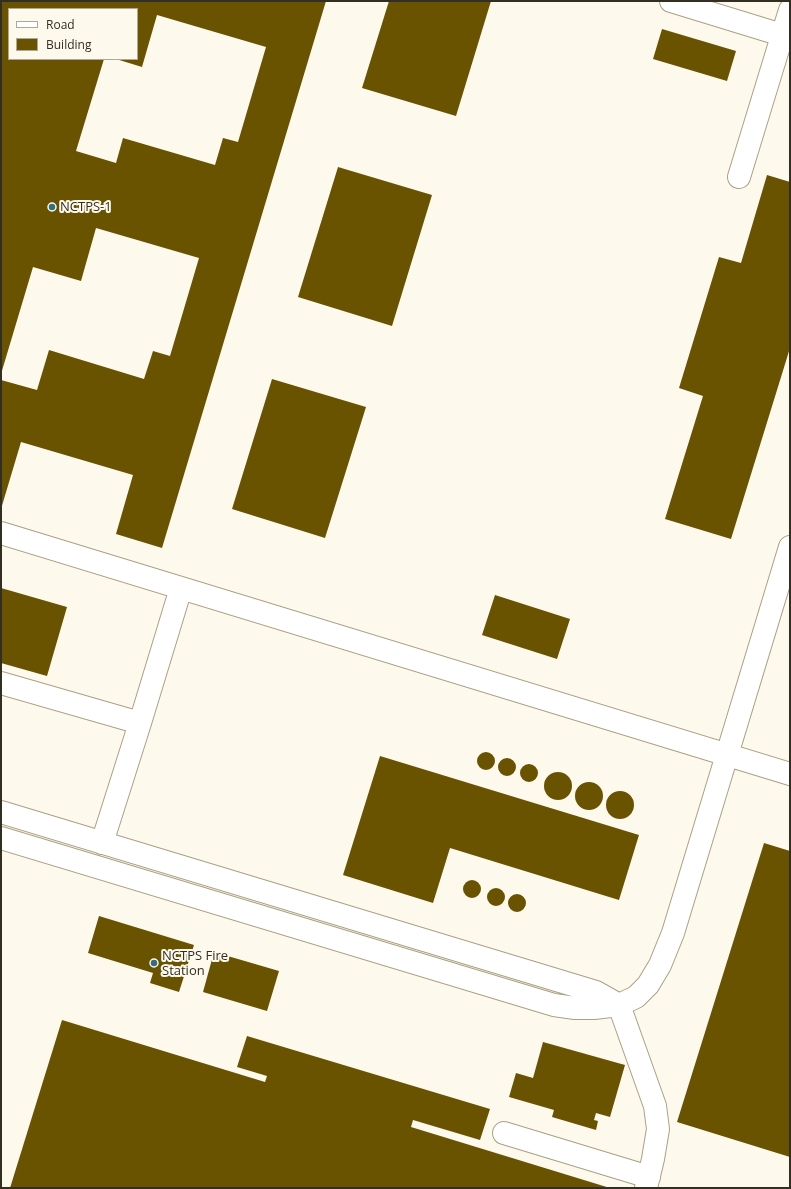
<!DOCTYPE html>
<style>
body{margin:0}
#map{position:relative;width:791px;height:1189px;overflow:hidden;background:#fef9ed;font-family:"Open Sans",sans-serif}
canvas{display:block}
.frame{position:absolute;inset:0;border:2px solid #322e22;pointer-events:none}
.legend{position:absolute;left:8px;top:8px;width:130px;height:52px;box-sizing:border-box;background:#fef9ed;border:1px solid #aca89c;margin:0;padding:5px 7px;list-style:none;font-size:12px;color:#322e22}
.legend li{display:flex;align-items:center;gap:8px;height:20px}
.legend b{width:20px;border:1px solid #aca89c}
</style>
<div id="map">
<canvas width="791" height="1189"></canvas>
<div class="frame"></div>
<ul class="legend">
<li><b style="height:5px;background:#fff"></b>Road</li>
<li><b style="height:11px;background:#6a5300"></b>Building</li>
</ul>
</div>
<script>
const context = document.querySelector('canvas').getContext('2d');
context.lineJoin = 'round';
function fillPath(path, color) {
  context.fillStyle = color;
  context.fill(path, 'evenodd');
}
function shape(rows) {
  const path = new Path2D();
  for (const r of rows) {
    if (r.length === 3) {
      path.moveTo(r[0] + r[2], r[1]);
      path.arc(r[0], r[1], r[2], 0, 2 * Math.PI);
      continue;
    }
    path.moveTo(r[0], r[1]);
    for (let i = 2; i < r.length; i += 2) path.lineTo(r[i], r[i + 1]);
  }
  return path;
}
function stroke(path, color, width, dash) {
  context.strokeStyle = color;
  context.lineWidth = width;
  context.lineCap = dash ? 'butt' : 'round';
  context.setLineDash(dash || []);
  context.stroke(path);
}
function drawText(font, color, halo, rows, align = 'center') {
  context.font = font + ' "Open Sans",sans-serif';
  context.lineWidth = 4;
  context.setLineDash([]);
  context.textBaseline = 'middle';
  context.strokeStyle = halo;
  context.fillStyle = color;
  for (const [text, x, y, turn = 0] of rows) {
    context.save();
    context.translate(x, y);
    context.rotate((+turn || 0) * Math.PI / 180);
    context.textAlign = isNaN(turn) ? turn : align;
    if (halo) context.strokeText(text, 0, 0);
    context.fillText(text, 0, 0);
    context.restore();
  }
}
const building = shape([
 [1,1,326,1,162,548,116,534,133,475,21,442,1,509,1,380,37,390,49,350,144,379,153,351,170,356,199,258,96,228,81,281,33,267,1,374],
 [9,9,137,9,137,59,116,59,142,67,157,15,266,47,238,142,223,138,215,165,123,138,116,163,76,151,104,59,9,59],
 [389,1,491,1,456,116,362,88],
 [662,29,736,51,727,81,653,59],
 [338,167,432,195,392,326,298,297],
 [767,175,790,182,790,348,731,539,665,519,703,396,679,388,719,257,741,263],
 [272,379,366,407,325,538,232,509],
 [1,588,67,607,47,676,1,663],
 [495,595,570,619,557,659,482,635],
 [486,761,9],
 [380,756,639,835,619,900,450,848,433,903,343,875],
 [507,767,9],
 [529,773,9],
 [558,786,14],
 [589,796,14],
 [620,805,14],
 [764,843,790,851,790,1157,677,1122],
 [472,889,9],
 [496,897,9],
 [517,903,9],
 [99,916,194,945,179,992,150,983,153,973,88,953],
 [214,952,279,971,267,1011,203,992],
 [62,1020,265,1082,267,1076,237,1067,247,1036,490,1109,480,1140,413,1120,411,1127,610,1188,10,1188],
 [543,1042,625,1065,610,1117,596,1113,594,1120,598,1121,596,1130,552,1117,554,1110,509,1097,516,1073,533,1078]
]);
const minor = shape([
 [671,1,782,35],
 [739,177,790,10],
 [1,533,790,774],
 [1,683,140,723],
 [1,812,596,992,619,1005,655,1106,658,1129,653,1159,646,1188],
 [1,838,554,1005,575,1008,594,1008,619,1005,636,997,648,985,660,965,673,933,790,547],
 [102,843,140,723,181,588],
 [504,1133,649,1177]
]);
const markers = [
 [52,207,4,"#306e84"],
 [154,963,4,"#306e84"]
];
const poiNames = [
 ["NCTPS-1",60,207],
 ["NCTPS Fire",162,956],
 ["Station",162,971]
];
fillPath(building, '#6a5300');
stroke(minor, '#aba083', 24);
stroke(minor, '#fff', 22);
for (const [x, y, r, color] of markers) {
  const dot = new Path2D();
  dot.arc(x, y, r, 0, 2 * Math.PI);
  context.fillStyle = color;
  context.fill(dot);
  stroke(dot, '#fef9ed', 1.5);
}
drawText('13px', '#322e22', '#fef9ed', poiNames, 'left');
</script>
